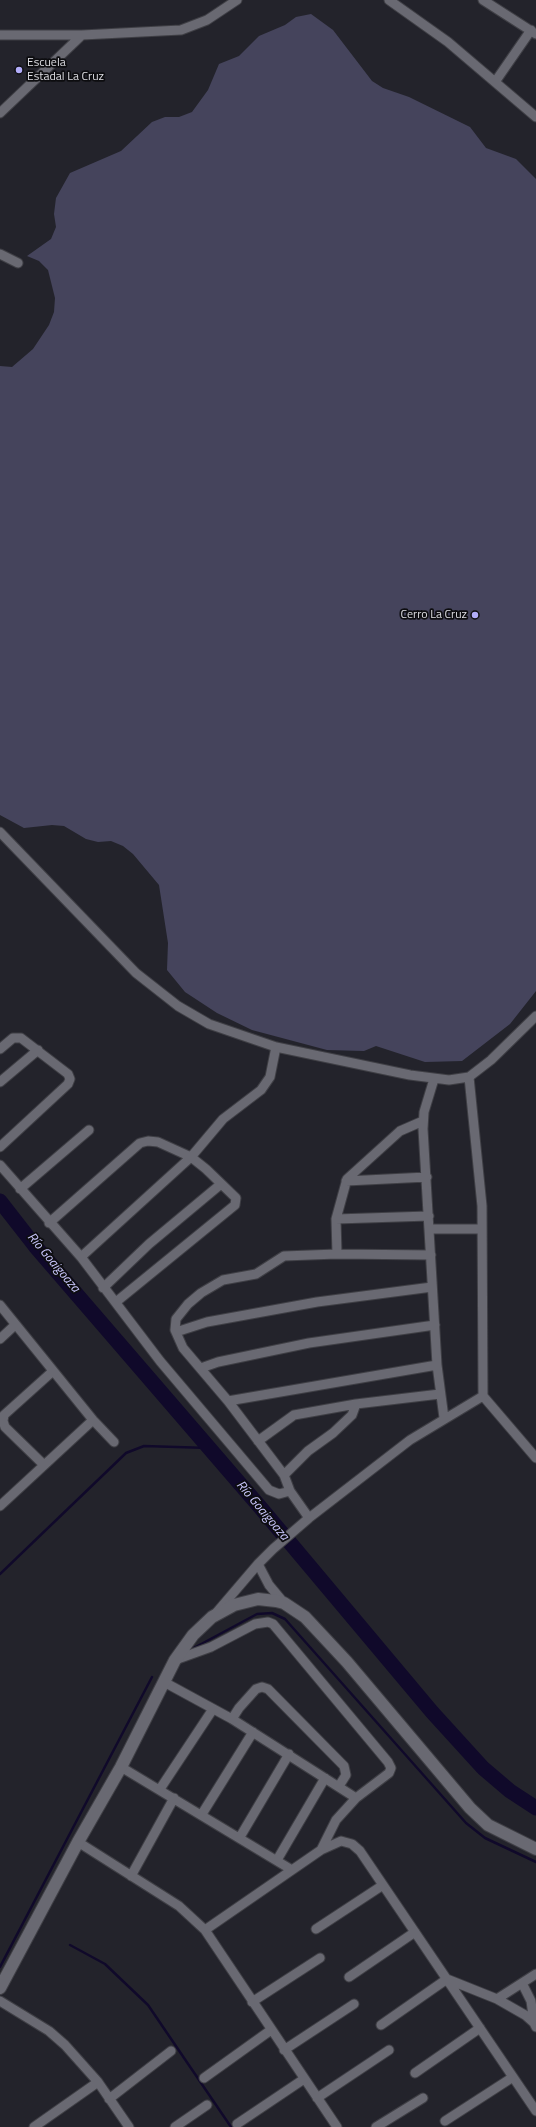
<!DOCTYPE html>
<meta charset="utf-8">
<style>
body{margin:0}
canvas{display:block;background:#23232b}
</style>
<canvas width="536" height="2127"></canvas>
<script>
const context = document.querySelector('canvas').getContext('2d');
context.lineJoin = 'round';
function fillPath(path, color) {
  context.fillStyle = color;
  context.fill(path, 'evenodd');
}
function shape(rows) {
  const path = new Path2D();
  for (const r of rows) {
    path.moveTo(r[0], r[1]);
    for (let i = 2; i < r.length; i += 2) path.lineTo(r[i], r[i + 1]);
  }
  return path;
}
function stroke(path, color, width, dash) {
  context.strokeStyle = color;
  context.lineWidth = width;
  context.lineCap = dash ? 'butt' : 'round';
  context.setLineDash(dash || []);
  context.stroke(path);
}
function drawText(font, color, halo, rows, align = 'center') {
  context.font = font + ' "Titillium Web",sans-serif';
  context.lineWidth = 3.5;
  context.setLineDash([]);
  context.textBaseline = 'middle';
  context.strokeStyle = halo;
  context.fillStyle = color;
  for (const [text, x, y, turn = 0] of rows) {
    context.save();
    context.translate(x, y);
    context.rotate((+turn || 0) * Math.PI / 180);
    context.textAlign = isNaN(turn) ? turn : align;
    if (halo) context.strokeText(text, 0, 0);
    context.fillText(text, 0, 0);
    context.restore();
  }
}
const green = shape([
 [311,14,333,30,372,81,383,88,409,97,470,127,486,148,516,159,536,179,536,991,510,1024,462,1061,425,1062,376,1046,364,1051,327,1050,252,1030,217,1013,185,992,167,970,168,943,159,885,133,854,123,846,111,841,98,842,86,839,64,826,52,825,24,828,0,815,0,366,12,367,33,349,49,325,54,312,55,298,48,270,39,261,27,256,51,239,56,227,54,214,56,198,70,173,121,151,152,122,165,117,179,117,192,112,208,90,219,64,239,56,259,36,285,25,296,17]
]);
const stream = shape([
 [0,1574,126,1453,144,1446,209,1448],
 [190,1650,257,1614,272,1613,285,1619,466,1823,485,1838,536,1862],
 [70,1945,105,1964,148,2005,231,2127],
 [0,1967,152,1677]
]);
const river = shape([
 [0,1201,35,1246,260,1507,432,1712,483,1768,510,1791,536,1808]
]);
const street = shape([
 [389,0,448,42,536,117],
 [483,0,536,34],
 [0,35,82,35,181,30,207,20,237,0],
 [495,82,531,30],
 [0,113,82,35],
 [0,254,18,263],
 [0,832,136,973,178,1006,209,1024,276,1047,410,1075,449,1080,469,1077,491,1060,536,1016],
 [0,1049,13,1038,21,1038,68,1074,70,1079,68,1084,0,1147],
 [469,1077,482,1206,483,1396,536,1458],
 [434,1079,424,1112,423,1129,437,1365,444,1418],
 [0,1082,38,1050],
 [0,1165,81,1257,160,1361,269,1490,279,1494,290,1491],
 [346,1181,427,1177],
 [20,1189,89,1130],
 [336,1219,429,1216],
 [49,1223,140,1143,148,1141,158,1142,191,1157,206,1169,236,1198,235,1205,116,1302],
 [429,1229,482,1229],
 [337,1254,336,1219,347,1179,400,1131,423,1121],
 [81,1257,191,1157,223,1119,261,1090,270,1077,276,1047],
 [103,1288,149,1244,221,1184],
 [0,1305,93,1420,114,1442],
 [176,1332,207,1322,317,1302,432,1287],
 [0,1339,15,1325],
 [201,1368,218,1362,309,1343,435,1325],
 [228,1401,437,1365],
 [258,1441,294,1415,356,1404,440,1394],
 [43,1464,5,1427,3,1421,4,1415,53,1371],
 [284,1475,308,1451,333,1433,352,1415,356,1404],
 [0,1506,93,1420],
 [309,1518,290,1491,284,1475,228,1401,183,1348,175,1330,176,1319,188,1304,201,1293,223,1280,256,1274,284,1256,337,1254,431,1255],
 [284,1603,269,1585,258,1564,273,1549,309,1518,410,1440,483,1396],
 [217,1612,258,1564],
 [175,1660,211,1647,255,1624,268,1622,273,1624,388,1762,391,1768,389,1773,356,1798,336,1820,321,1850],
 [164,1682,232,1719,356,1798],
 [232,1719,239,1708,256,1689,262,1687,268,1689,344,1766,346,1775,339,1786],
 [121,1767,292,1870],
 [160,1789,213,1709],
 [202,1814,253,1732],
 [240,1837,289,1754],
 [78,1842,179,1906,205,1930,337,2127],
 [277,1860,325,1778],
 [131,1876,174,1798],
 [316,1929,383,1885],
 [205,1930,321,1850,341,1841,352,1844,360,1851,536,2111],
 [349,1977,415,1932],
 [522,1983,531,2001,534,2023],
 [497,1999,536,1974],
 [0,2001,49,2031,65,2045,98,2082,129,2127],
 [252,2002,320,1958],
 [381,2025,447,1979,497,1999,525,2015,534,2023,536,2027],
 [284,2050,354,2004],
 [415,2073,480,2028],
 [204,2078,271,2030],
 [317,2098,389,2050],
 [109,2099,171,2051],
 [445,2121,513,2077],
 [237,2124,304,2079],
 [34,2127,98,2082],
 [175,2127,207,2105],
 [376,2127,423,2098]
]);
const secondary = shape([
 [0,1988,78,1842,121,1767,175,1660,193,1635,212,1617,234,1605,258,1599,276,1601,284,1603,305,1617,347,1662,470,1808,488,1825,536,1849]
]);
const markers = [
 [19,70,4,"#b2adf9"],
 [475,615,4,"#b2adf9"]
];
const poiNames = [
 ["Escuela",27,63],
 ["Estadal La Cruz",27,77],
 ["Cerro La Cruz",467,615,"right"]
];
const waterNames = [
 ["Río Goaigoaza",53,1263,50],
 ["Río Goaigoaza",262,1511,50]
];
fillPath(green, '#45445c');
stroke(stream, '#10092a', 2.5);
stroke(river, '#10092a', 15);
stroke(street, '#3f3f45', 11);
stroke(secondary, '#3f3f45', 14);
stroke(street, '#696972', 9);
stroke(secondary, '#696972', 12);
for (const [x, y, r, color] of markers) {
  const dot = new Path2D();
  dot.arc(x, y, r, 0, 2 * Math.PI);
  context.fillStyle = color;
  context.fill(dot);
  stroke(dot, '#0d0d10', 1.5);
}
drawText('12px', '#dfdfe4', '#0d0d10', poiNames, 'left');
drawText('italic 13px', '#cac7fd', '#0d0d10', waterNames);
</script>
